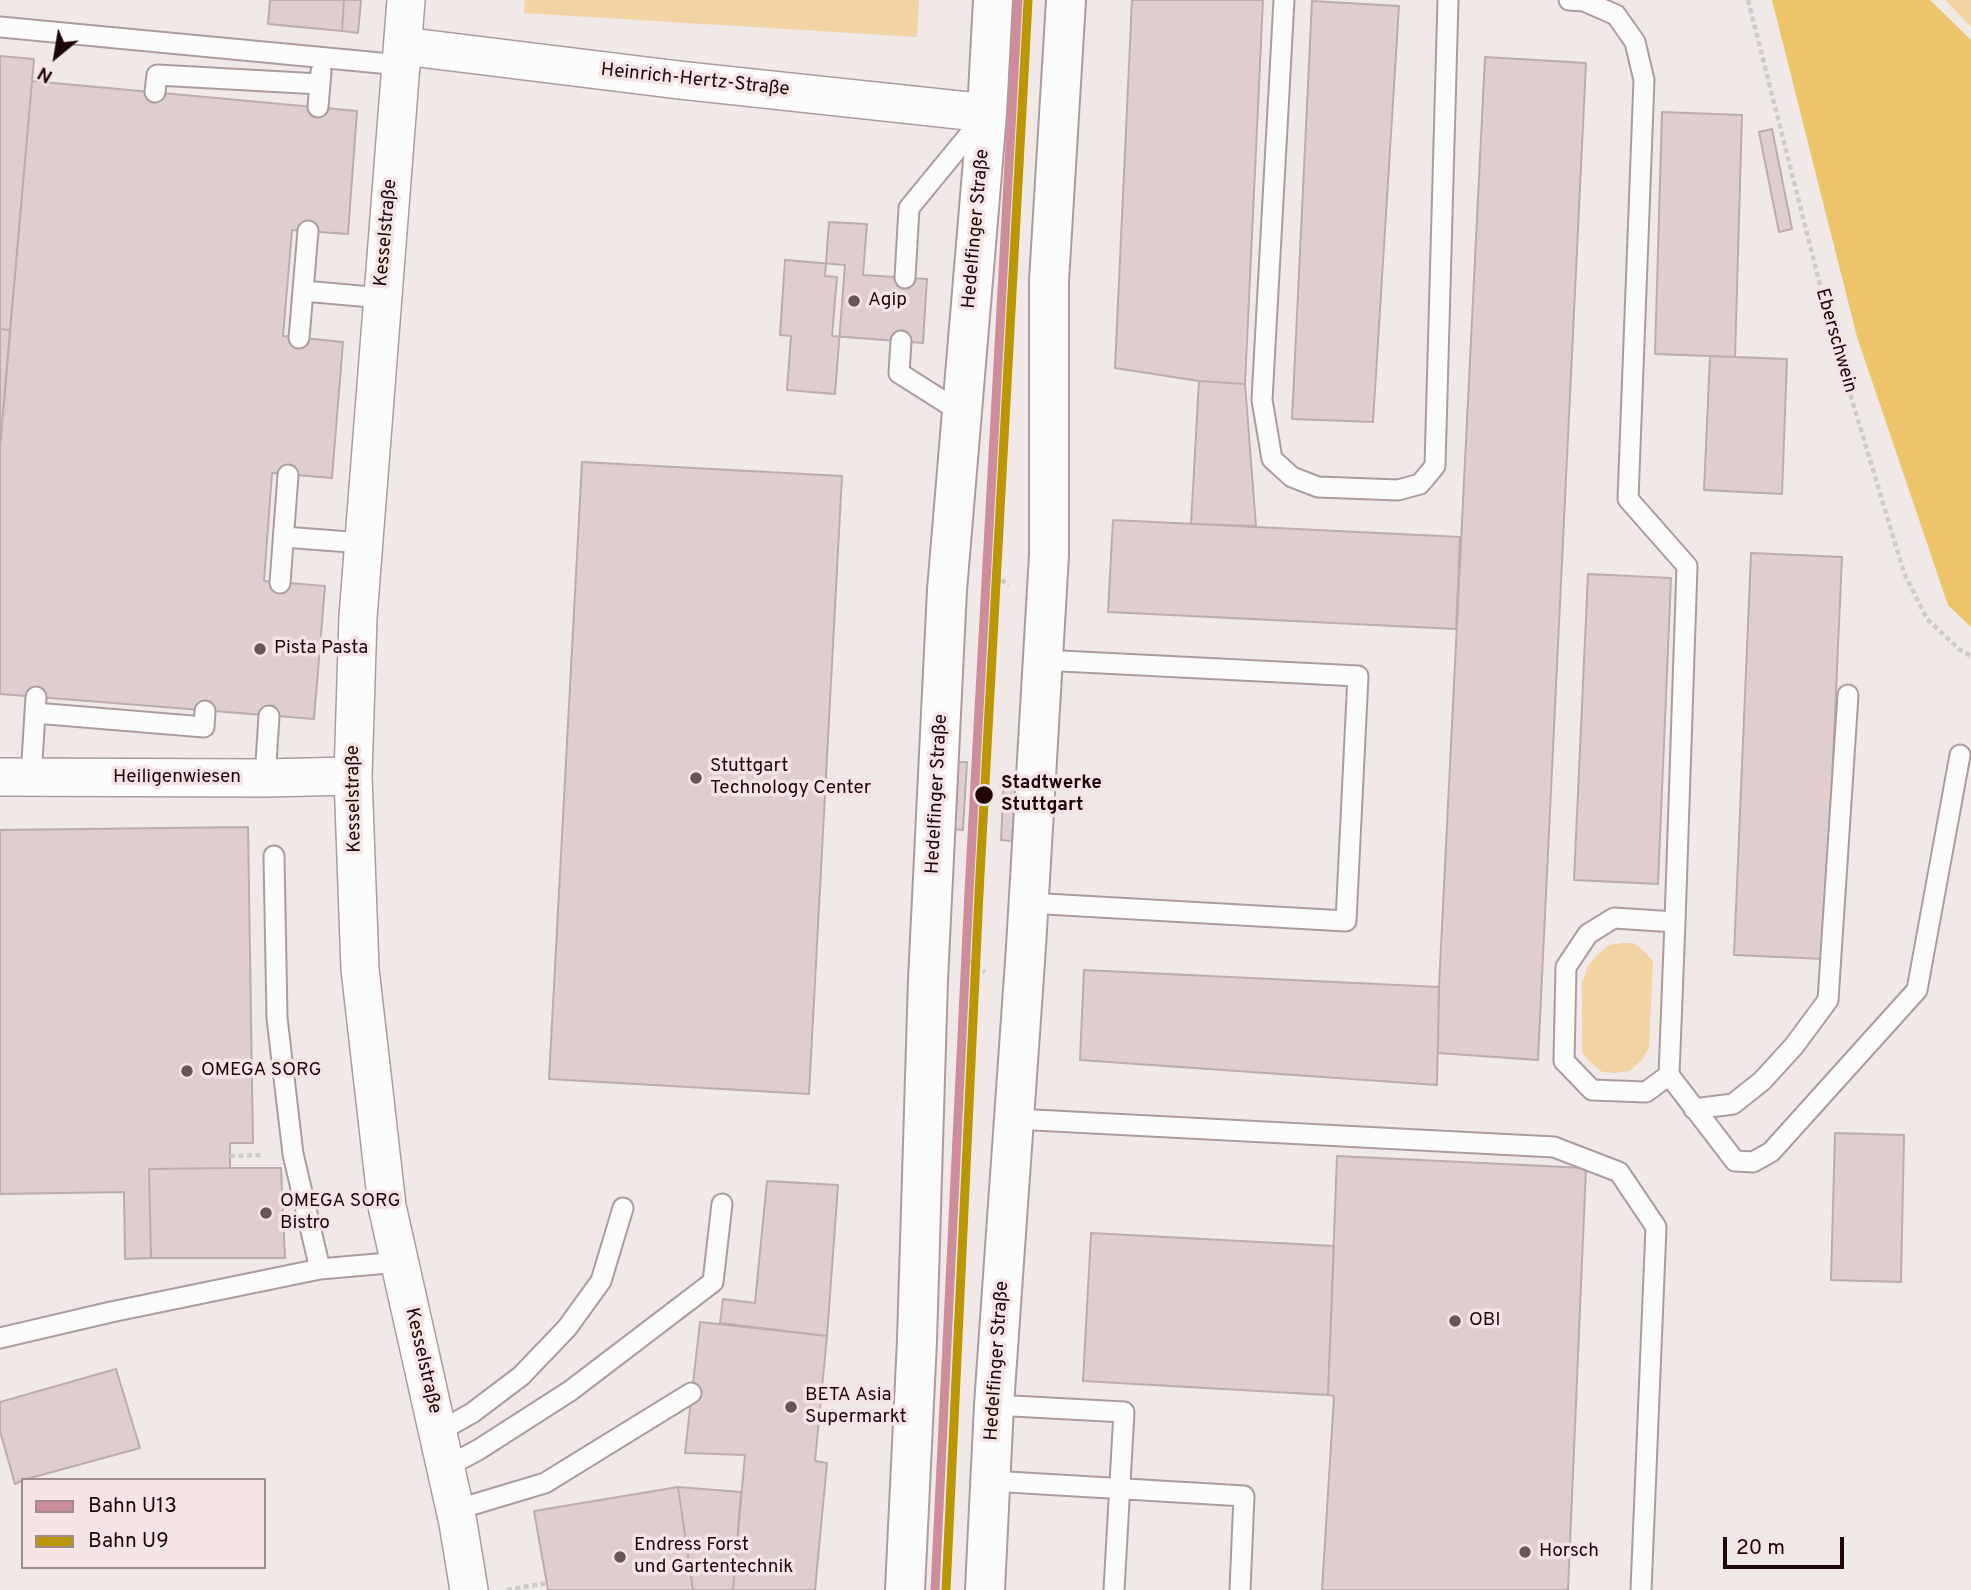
<!DOCTYPE html>
<meta charset="utf-8">
<style>
body{margin:0}
#map{position:relative;width:1971px;height:1590px;overflow:hidden;background:#f1e8e8;font-family:Overpass,sans-serif}
canvas{display:block}
.legend{position:absolute;left:21px;top:1478px;width:245px;height:91px;box-sizing:border-box;background:#f5e4e4;border:2px solid #9f8b8c;margin:0;padding:9px 12px;list-style:none;font-size:21px;color:#1f0607}
.legend li{display:flex;align-items:center;gap:14px;height:35px}
.legend b{width:35px;border:2px solid #9f8b8c}
.north{position:absolute;left:21px;top:21px;width:70px;height:70px;-webkit-text-stroke:5px #f5e4e4;paint-order:stroke;rotate:210deg;font-size:19px;font-weight:700;line-height:28px;text-align:center;color:#1f0607}
.north::after{content:'';display:block;margin:auto;width:24px;height:32px;background:#1f0607;clip-path:polygon(50% 0,100% 100%,50% 72%,0 100%)}
.scale{position:absolute;left:1723px;top:1537px;width:121px;height:32px;box-sizing:border-box;border:4px solid #1f0607;border-top:0;padding-left:9px;font-size:21px;line-height:24px;white-space:nowrap;color:#1f0607;-webkit-text-stroke:5px #f5e4e4;paint-order:stroke}
</style>
<div id="map">
<canvas width="1971" height="1590"></canvas>
<ul class="legend">
<li><b style="height:9px;background:#ce8d9a"></b>Bahn U13</li>
<li><b style="height:9px;background:#bc9704"></b>Bahn U9</li>
</ul>
<div class="north">N</div>
<div class="scale">20 m</div>
</div>
<script>
const context = document.querySelector('canvas').getContext('2d');
context.lineJoin = 'round';
function fillPath(path, color) {
  context.fillStyle = color;
  context.fill(path, 'evenodd');
}
function shape(rows) {
  const path = new Path2D();
  for (const r of rows) {
    path.moveTo(r[0], r[1]);
    for (let i = 2; i < r.length; i += 2) path.lineTo(r[i], r[i + 1]);
  }
  return path;
}
function stroke(path, color, width, dash) {
  context.strokeStyle = color;
  context.lineWidth = width;
  context.lineCap = dash ? 'butt' : 'round';
  context.setLineDash(dash || []);
  context.stroke(path);
}
function drawText(font, color, halo, rows, align = 'center') {
  context.font = font + ' Overpass,sans-serif';
  context.lineWidth = 7;
  context.setLineDash([]);
  context.textBaseline = 'middle';
  context.strokeStyle = halo;
  context.fillStyle = color;
  for (const [text, x, y, turn = 0] of rows) {
    context.save();
    context.translate(x, y);
    context.rotate((+turn || 0) * Math.PI / 180);
    context.textAlign = isNaN(turn) ? turn : align;
    if (halo) context.strokeText(text, 0, 0);
    context.fillText(text, 0, 0);
    context.restore();
  }
}
const green = shape([
 [525,0,919,0,917,37,524,13],
 [1945,0,1971,0,1971,27],
 [1623,943,1633,943,1643,950,1653,961,1649,1048,1641,1061,1629,1071,1616,1073,1602,1072,1590,1062,1582,1052,1582,983,1588,966,1597,955,1609,945]
]);
const forest = shape([
 [1772,0,1930,0,1971,40,1971,627,1948,605,1857,337]
]);
const building = shape([
 [270,0,344,0,342,31,268,24,270,0],
 [344,0,361,0,358,33,342,31,344,0],
 [1132,0,1263,0,1245,384,1199,381,1115,368,1132,0],
 [1312,1,1399,6,1373,422,1292,419,1312,1],
 [0,56,34,59,10,330,0,329,0,56],
 [1485,57,1586,63,1538,1060,1438,1053,1439,987,1485,57],
 [32,81,357,111,348,234,292,230,283,336,343,342,332,478,272,473,264,581,325,586,314,719,0,694,0,448,32,81],
 [1662,112,1742,115,1735,357,1655,354,1662,112],
 [1772,129,1792,229,1779,232,1759,132,1772,129],
 [829,222,867,224,863,275,927,279,923,343,832,336,837,277,825,276,829,222],
 [785,260,845,265,835,394,787,390,791,336,780,335,785,260],
 [0,329,10,330,0,448,0,329],
 [1710,356,1787,359,1782,494,1704,490,1710,356],
 [1199,381,1245,384,1256,526,1191,524,1199,381],
 [582,462,842,476,809,1094,549,1079,582,462],
 [1113,520,1460,537,1456,629,1108,612,1113,520],
 [1751,553,1842,557,1824,959,1734,955,1751,553],
 [1588,574,1671,578,1658,884,1574,880,1588,574],
 [955,762,967,762,963,830,952,829,955,762],
 [1004,773,1016,774,1012,841,1001,840,1004,773],
 [248,827,253,1143,230,1143,230,1168,149,1169,151,1258,125,1259,124,1192,0,1194,0,830,248,827],
 [1084,970,1439,987,1437,1085,1080,1060,1084,970],
 [1835,1133,1904,1135,1901,1282,1831,1280,1835,1133],
 [1337,1156,1586,1168,1568,1590,1322,1590,1334,1396,1328,1395,1337,1156],
 [230,1168,281,1168,285,1258,151,1258,149,1169,230,1168],
 [767,1181,838,1185,827,1336,720,1323,723,1299,755,1303,767,1181],
 [1091,1233,1334,1246,1328,1395,1083,1381,1091,1233],
 [700,1322,827,1336,815,1461,827,1463,815,1590,733,1590,745,1455,685,1453,700,1322],
 [116,1369,140,1448,23,1480,15,1484,0,1431,0,1402,116,1369],
 [678,1487,741,1492,733,1590,693,1590,678,1487],
 [678,1487,693,1590,548,1590,534,1511,678,1487]
]);
const path = shape([
 [1748,0,1834,340,1904,573,1927,619,1960,650,1971,656],
 [987,571,1009,585],
 [969,961,985,972],
 [230,1156,264,1155],
 [507,1590,547,1583]
]);
const service = shape([
 [1284,0,1262,400,1272,459,1292,477,1318,487,1398,490,1420,484,1435,466,1448,0],
 [1569,0,1584,1,1616,15,1635,42,1644,80,1628,499,1687,566,1675,922,1669,1075,1646,1092,1592,1090,1564,1061,1566,967,1588,934,1614,918,1675,922],
 [0,27,401,65],
 [155,92,157,75,320,84],
 [318,107,321,72],
 [905,278,909,208,982,119],
 [304,291,382,298],
 [299,338,308,231],
 [901,341,899,373,962,413],
 [284,537,363,543],
 [280,583,288,475],
 [35,713,204,727,205,711],
 [31,777,36,697],
 [265,778,269,716],
 [274,856,277,1018,293,1154,320,1269],
 [1028,903,1346,921,1358,676,1042,660],
 [1669,1075,1735,1161,1753,1162,1771,1152,1917,990,1960,755],
 [1694,1109,1733,1104,1762,1081,1794,1046,1828,1000,1848,695],
 [1015,1119,1554,1147,1619,1172,1656,1227,1641,1590],
 [0,1338,111,1312,320,1269,399,1262],
 [994,1405,1124,1412,1114,1590],
 [438,1432,472,1413,521,1376,567,1328,601,1281,623,1208],
 [446,1467,478,1450,570,1391,713,1282,722,1204],
 [991,1481,1244,1496,1240,1590],
 [455,1510,545,1483,691,1393]
]);
const minor = shape([
 [406,0,358,617,353,776,360,969,387,1206,458,1523,469,1590],
 [403,46,679,80,987,113],
 [0,777,265,778,353,776]
]);
const tertiary = shape([
 [905,1590,917,1340,928,980,947,590,987,113,993,0],
 [985,1590,994,1405,1026,947,1049,555,1049,281,1066,0]
]);
const rail1 = shape([
 [935,1590,969,892,1018,0]
]);
const rail2 = shape([
 [946,1590,979,893,1028,1]
]);
const markers = [
 [854,301,7,"#685556"],
 [260,649,7,"#685556"],
 [696,778,7,"#685556"],
 [984,795,10,"#1f0607"],
 [187,1071,7,"#685556"],
 [266,1213,7,"#685556"],
 [1455,1321,7,"#685556"],
 [791,1407,7,"#685556"],
 [1525,1552,7,"#685556"],
 [620,1557,7,"#685556"]
];
const streetNames = [
 ["Heinrich-Hertz-Straße",695,81,6],
 ["Hedelfinger Straße",977,229,-85],
 ["Kesselstraße",387,233,-85],
 ["Eberschwein",1835,341,74],
 ["Heiligenwiesen",177,778],
 ["Hedelfinger Straße",938,794,-87],
 ["Kesselstraße",355,799,-91],
 ["Kesselstraße",422,1361,77],
 ["Hedelfinger Straße",998,1361,-86]
];
const poiNames = [
 ["Agip",868,301],
 ["Pista Pasta",274,649],
 ["Stuttgart",710,767],
 ["Technology Center",710,789],
 ["OMEGA SORG",201,1071],
 ["OMEGA SORG",280,1202],
 ["Bistro",280,1224],
 ["OBI",1469,1321],
 ["BETA Asia",805,1396],
 ["Supermarkt",805,1418],
 ["Endress Forst",634,1546],
 ["und Gartentechnik",634,1568],
 ["Horsch",1539,1552]
];
const stopNames = [
 ["Stadtwerke",1001,784],
 ["Stuttgart",1001,806]
];
fillPath(green, '#f2d3a4');
fillPath(forest, '#eec46a');
fillPath(building, '#e0cece');
stroke(building, '#bdacac', 2);
stroke(service, '#ad9c9d', 23);
stroke(minor, '#ad9c9d', 40);
stroke(tertiary, '#ad9c9d', 42);
stroke(path, '#cecaca', 4.5, [5, 3.5]);
stroke(service, '#fdfcfc', 19);
stroke(minor, '#fdfcfc', 37);
stroke(tertiary, '#fdfcfc', 38);
stroke(rail1, '#ce8d9a', 9);
stroke(rail2, '#bc9704', 9);
for (const [x, y, r, color] of markers) {
  const dot = new Path2D();
  dot.arc(x, y, r, 0, 2 * Math.PI);
  context.fillStyle = color;
  context.fill(dot);
  stroke(dot, '#f5e4e4', 2.5);
}
drawText('19px', '#1f0607', '#f5e4e4', streetNames);
drawText('19px', '#1f0607', '#f5e4e4', poiNames, 'left');
drawText('bold 19px', '#1f0607', '#f5e4e4', stopNames, 'left');
</script>
